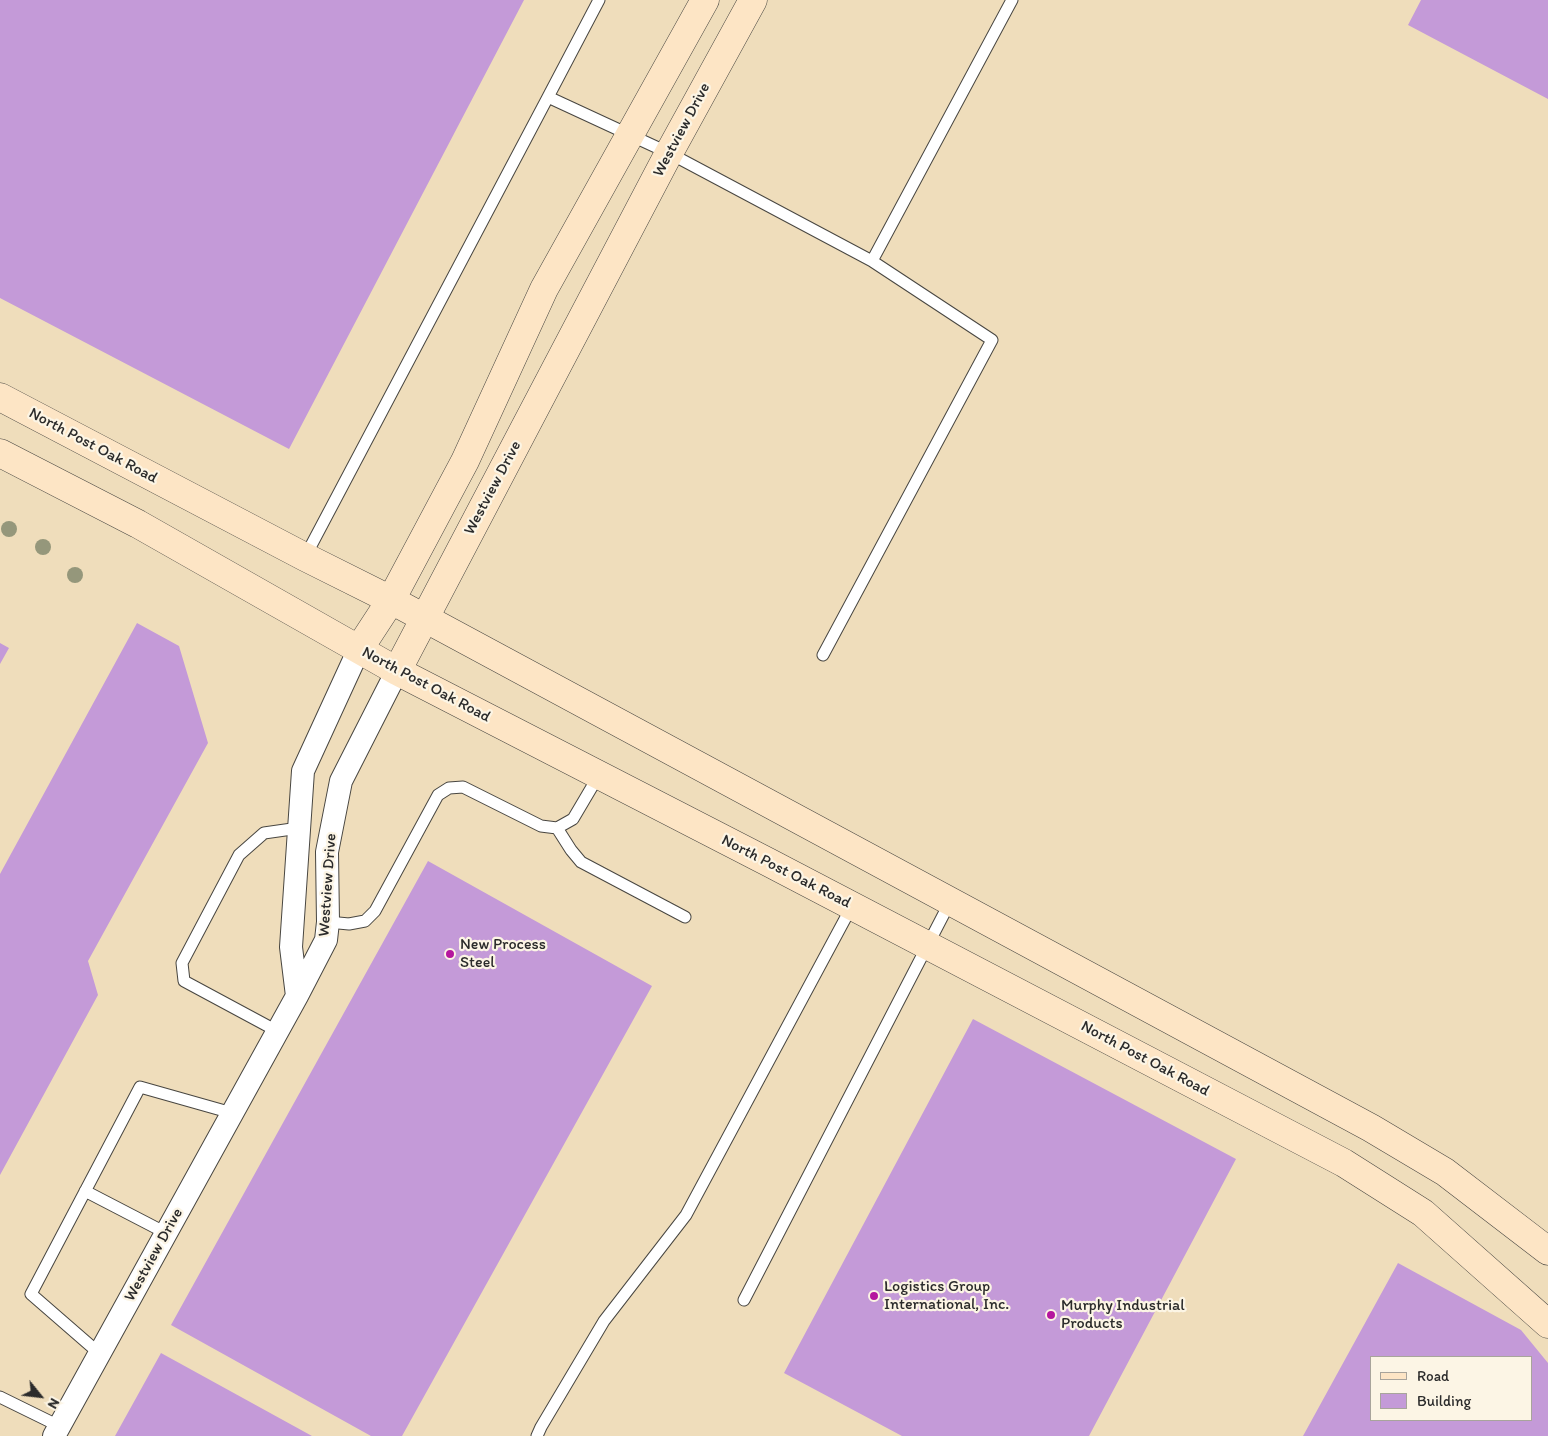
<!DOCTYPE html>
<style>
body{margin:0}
#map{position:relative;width:1548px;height:1436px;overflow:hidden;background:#efddbb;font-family:Itim,sans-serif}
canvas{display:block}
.legend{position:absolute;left:1370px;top:1356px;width:162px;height:65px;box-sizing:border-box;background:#fcf5e5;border:1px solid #a8a49b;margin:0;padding:6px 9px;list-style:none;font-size:15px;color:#2b2b2b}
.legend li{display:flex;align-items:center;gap:10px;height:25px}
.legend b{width:25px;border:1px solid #a8a49b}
.north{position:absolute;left:15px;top:1371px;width:50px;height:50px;-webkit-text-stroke:4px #fcf5e5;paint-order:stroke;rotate:119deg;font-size:14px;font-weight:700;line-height:20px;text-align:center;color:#2b2b2b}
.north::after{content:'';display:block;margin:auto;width:18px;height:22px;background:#2b2b2b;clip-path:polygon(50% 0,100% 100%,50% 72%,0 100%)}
</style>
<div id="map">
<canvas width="1548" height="1436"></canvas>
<ul class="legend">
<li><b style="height:6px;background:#fde5c5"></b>Road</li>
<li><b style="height:14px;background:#c49ad8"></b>Building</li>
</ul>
<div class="north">N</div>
</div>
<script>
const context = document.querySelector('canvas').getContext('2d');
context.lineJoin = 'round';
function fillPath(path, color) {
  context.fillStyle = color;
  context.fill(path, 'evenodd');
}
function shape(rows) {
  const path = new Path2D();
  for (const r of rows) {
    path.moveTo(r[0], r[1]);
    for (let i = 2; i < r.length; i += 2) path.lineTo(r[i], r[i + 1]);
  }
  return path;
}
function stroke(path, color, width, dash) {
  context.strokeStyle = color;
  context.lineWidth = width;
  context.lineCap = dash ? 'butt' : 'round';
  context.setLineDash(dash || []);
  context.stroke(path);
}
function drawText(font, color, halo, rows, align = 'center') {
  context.font = font + ' Itim,sans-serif';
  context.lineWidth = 4.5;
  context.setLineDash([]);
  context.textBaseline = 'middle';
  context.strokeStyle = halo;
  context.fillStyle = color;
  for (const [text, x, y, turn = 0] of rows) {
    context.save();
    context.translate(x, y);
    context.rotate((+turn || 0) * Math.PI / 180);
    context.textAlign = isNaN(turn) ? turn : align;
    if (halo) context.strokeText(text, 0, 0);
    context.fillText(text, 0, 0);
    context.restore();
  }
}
const building = shape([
 [0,0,524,0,289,449,0,298],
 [1421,0,1548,0,1548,99,1408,25],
 [137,623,179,646,208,743,88,961,98,995,0,1175,0,874],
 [0,643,9,648,0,664],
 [428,861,652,986,402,1436,371,1436,171,1325],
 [973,1019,1236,1159,1089,1436,902,1436,784,1373],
 [1398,1263,1521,1330,1548,1363,1548,1436,1303,1436],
 [1372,1357,1532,1357,1532,1420,1372,1420],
 [161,1353,312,1436,115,1436]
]);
const service = shape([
 [599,0,548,97,669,153,872,261,1012,0],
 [305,557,548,97],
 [823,655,992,340,872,261],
 [557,828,571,850,581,862,685,917],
 [328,922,349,924,365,921,375,911,438,795,449,788,463,787,541,826,557,828,573,819,599,775],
 [277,1031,184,981,182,963,239,855,264,833,299,828],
 [85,1191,166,1233],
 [744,1300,950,902],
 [100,1354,31,1294,140,1087,232,1113],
 [0,1397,59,1426],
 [537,1436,541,1427,604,1321,686,1215,852,906]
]);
const minor = shape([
 [297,996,291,947,303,771,359,649],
 [54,1436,297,996,326,940,328,922,327,852,341,781,397,671]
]);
const secondary = shape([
 [0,397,305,557,391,600,1371,1128,1445,1172,1548,1251],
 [0,453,138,524,397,671,768,862,1344,1163,1423,1213,1548,1324],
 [359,649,391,600,465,461,544,289,705,0],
 [397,671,669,153,753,0]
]);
const trees = [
 [9,529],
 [43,547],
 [75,575]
];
const markers = [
 [450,954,5,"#b5179e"],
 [874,1296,5,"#b5179e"],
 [1051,1315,5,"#b5179e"]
];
const streetNames = [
 ["Westview Drive",682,130,-62],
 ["North Post Oak Road",93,446,28],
 ["Westview Drive",493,488,-62],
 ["North Post Oak Road",426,685,28],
 ["North Post Oak Road",786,872,27],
 ["Westview Drive",328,885,-86],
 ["North Post Oak Road",1145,1059,28],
 ["Westview Drive",154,1255,-61]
];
const poiNames = [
 ["New Process",460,945],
 ["Steel",460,963],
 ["Logistics Group",884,1287],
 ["International, Inc.",884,1305],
 ["Murphy Industrial",1061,1306],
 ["Products",1061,1324]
];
fillPath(building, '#c49ad8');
stroke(service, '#484641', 13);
stroke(minor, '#484641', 24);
stroke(secondary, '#484641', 29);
stroke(service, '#fff', 11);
stroke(minor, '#fff', 22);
stroke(secondary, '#fde5c5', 28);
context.fillStyle = '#95977b';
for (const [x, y] of trees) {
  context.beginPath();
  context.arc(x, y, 8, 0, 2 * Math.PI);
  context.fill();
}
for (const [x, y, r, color] of markers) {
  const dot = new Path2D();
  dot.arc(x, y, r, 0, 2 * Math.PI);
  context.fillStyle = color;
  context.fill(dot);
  stroke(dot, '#fcf5e5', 2);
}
drawText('16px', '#2b2b2b', '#fcf5e5', streetNames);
drawText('16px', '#2b2b2b', '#fcf5e5', poiNames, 'left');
</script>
